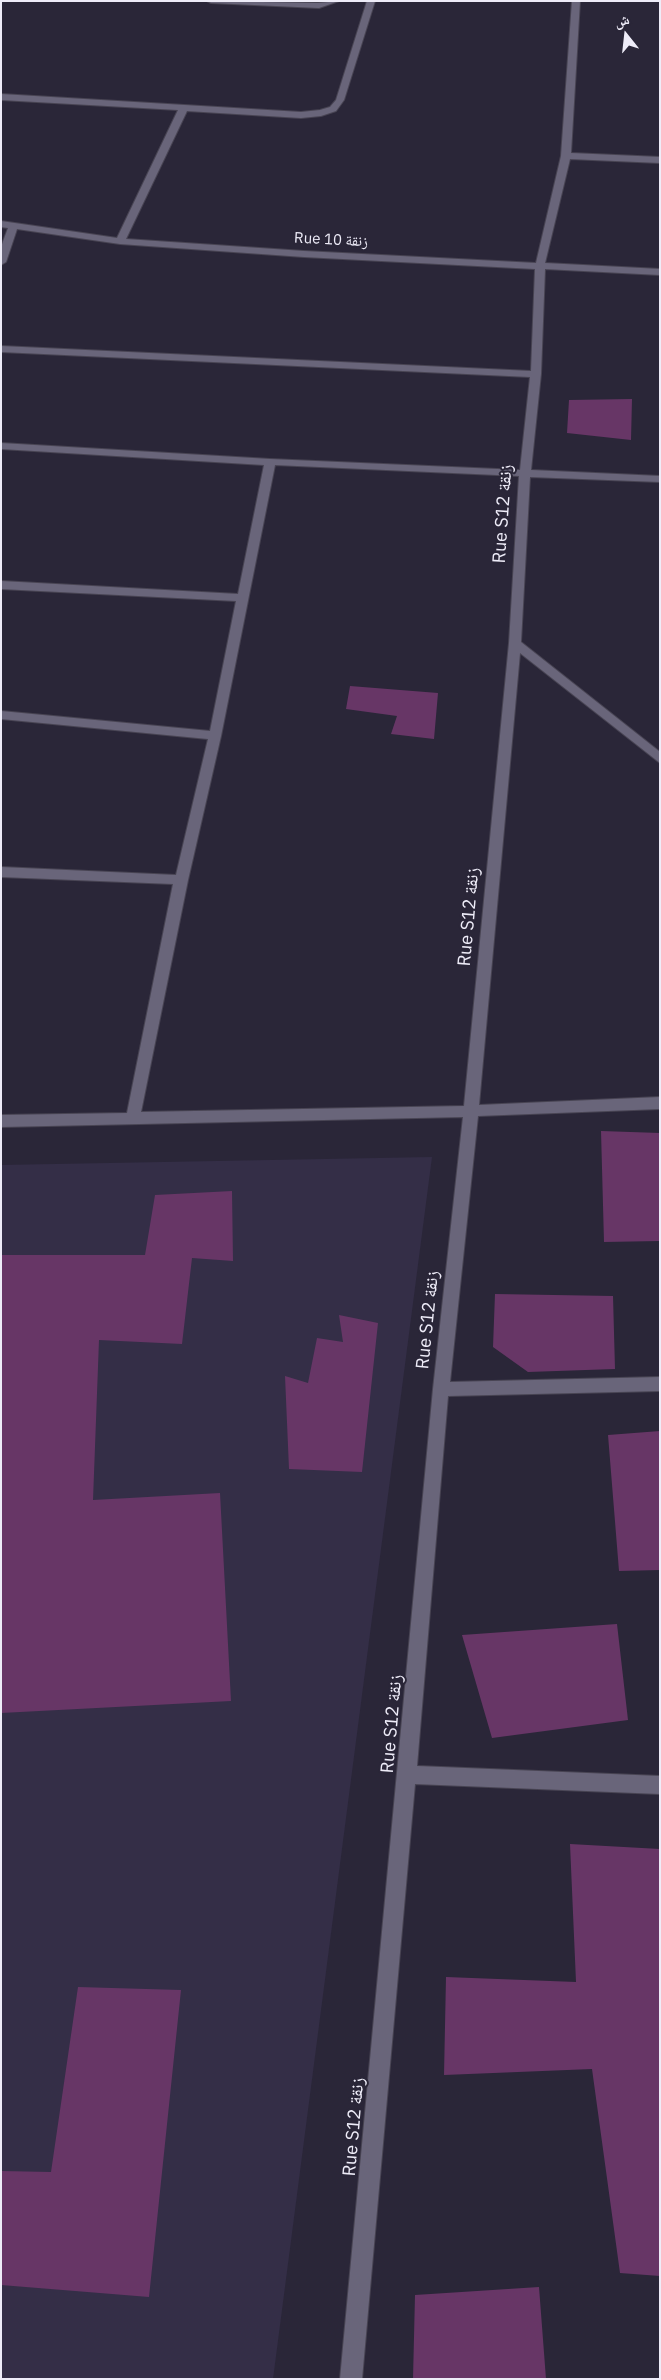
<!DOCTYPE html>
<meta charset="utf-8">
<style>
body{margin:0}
#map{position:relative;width:661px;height:2380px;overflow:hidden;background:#2a2638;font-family:"IBM Plex Sans","Noto Naskh Arabic",sans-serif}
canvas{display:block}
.frame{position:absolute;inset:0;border:2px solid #eeecf8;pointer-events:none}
.north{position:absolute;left:601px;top:10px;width:50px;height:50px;-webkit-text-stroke:4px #2a2638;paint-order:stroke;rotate:344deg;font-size:14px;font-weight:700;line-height:20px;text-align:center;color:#eeecf8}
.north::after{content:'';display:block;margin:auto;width:18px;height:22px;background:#eeecf8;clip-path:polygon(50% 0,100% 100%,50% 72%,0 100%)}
</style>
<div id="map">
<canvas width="661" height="2380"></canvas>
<div class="frame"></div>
<div class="north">ش</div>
</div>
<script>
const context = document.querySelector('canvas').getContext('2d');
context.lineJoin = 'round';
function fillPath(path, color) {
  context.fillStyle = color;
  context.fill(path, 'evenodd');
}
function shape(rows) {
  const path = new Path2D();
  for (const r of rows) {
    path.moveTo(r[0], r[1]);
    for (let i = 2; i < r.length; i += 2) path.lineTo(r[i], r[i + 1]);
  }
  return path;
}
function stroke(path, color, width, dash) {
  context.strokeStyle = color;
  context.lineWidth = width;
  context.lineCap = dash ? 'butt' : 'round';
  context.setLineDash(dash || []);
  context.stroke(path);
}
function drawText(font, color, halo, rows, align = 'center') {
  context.font = font + ' "IBM Plex Sans","Noto Naskh Arabic",sans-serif';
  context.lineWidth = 4;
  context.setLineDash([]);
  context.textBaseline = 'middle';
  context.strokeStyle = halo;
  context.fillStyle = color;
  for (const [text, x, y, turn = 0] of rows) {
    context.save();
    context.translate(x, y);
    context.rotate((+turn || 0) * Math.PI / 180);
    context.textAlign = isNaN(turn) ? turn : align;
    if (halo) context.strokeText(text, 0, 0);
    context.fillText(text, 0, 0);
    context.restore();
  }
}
const built = shape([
 [432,1157,273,2379,1,2379,1,1165]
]);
const building = shape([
 [632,399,631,440,567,433,569,400],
 [350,686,438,693,434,739,391,734,397,716,346,709],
 [601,1131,660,1133,660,1241,604,1242],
 [232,1191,233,1261,192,1258,182,1344,99,1340,93,1500,220,1493,231,1701,1,1713,1,1255,145,1255,155,1195],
 [495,1294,613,1296,615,1369,528,1372,493,1347],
 [339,1315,378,1323,362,1472,289,1469,285,1376,308,1383,317,1338,343,1342],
 [660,1431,660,1570,619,1571,608,1435],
 [617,1624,628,1720,492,1738,462,1635],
 [570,1844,660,1849,660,2276,620,2273,592,2069,444,2075,446,1977,576,1982],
 [78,1987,181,1990,149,2297,1,2285,1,2171,51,2172],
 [539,2287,546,2379,413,2379,415,2295]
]);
const minor = shape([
 [207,1,318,3,339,1,319,8,211,3,207,1],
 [367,1,375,1,344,100,336,111,321,116,301,118,187,111,126,239,304,251,536,263,561,156,572,1,580,1,571,153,660,157,660,163,570,159,545,263,660,269,660,275,545,269,541,374,531,470,660,476,660,482,530,477,521,642,660,752,660,763,520,653,479,1105,660,1097,660,1109,478,1116,450,1382,660,1377,660,1391,448,1396,417,1766,660,1776,660,1794,415,1784,362,2379,340,2379,433,1389,463,1117,1,1127,1,1115,127,1113,173,884,1,877,1,867,176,875,208,739,1,719,1,711,210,731,236,601,1,589,1,581,238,594,264,465,1,449,1,443,270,459,520,470,530,377,1,352,1,346,531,371,535,269,304,257,120,244,17,229,6,262,1,265,1,247,8,228,1,227,1,221,117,238,178,110,1,100,1,94,301,112,320,110,330,107,336,100,367,1],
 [275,465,519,476,509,643,464,1106,141,1112,188,880,221,736,275,465]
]);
const farStreetnames = [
 ["Rue 10 زنقة",331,240,3]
];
const streetNames = [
 ["Rue S12 زنقة",503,514,-86],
 ["Rue S12 زنقة",469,917,-85],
 ["Rue S12 زنقة",428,1320,-84],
 ["Rue S12 زنقة",392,1724,-85],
 ["Rue S12 زنقة",354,2127,-85]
];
fillPath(built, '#342e47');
fillPath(building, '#673666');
stroke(minor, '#484453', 2);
fillPath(minor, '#69657a');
drawText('15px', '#eeecf8', '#2a2638', farStreetnames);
drawText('18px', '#eeecf8', '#2a2638', streetNames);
</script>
